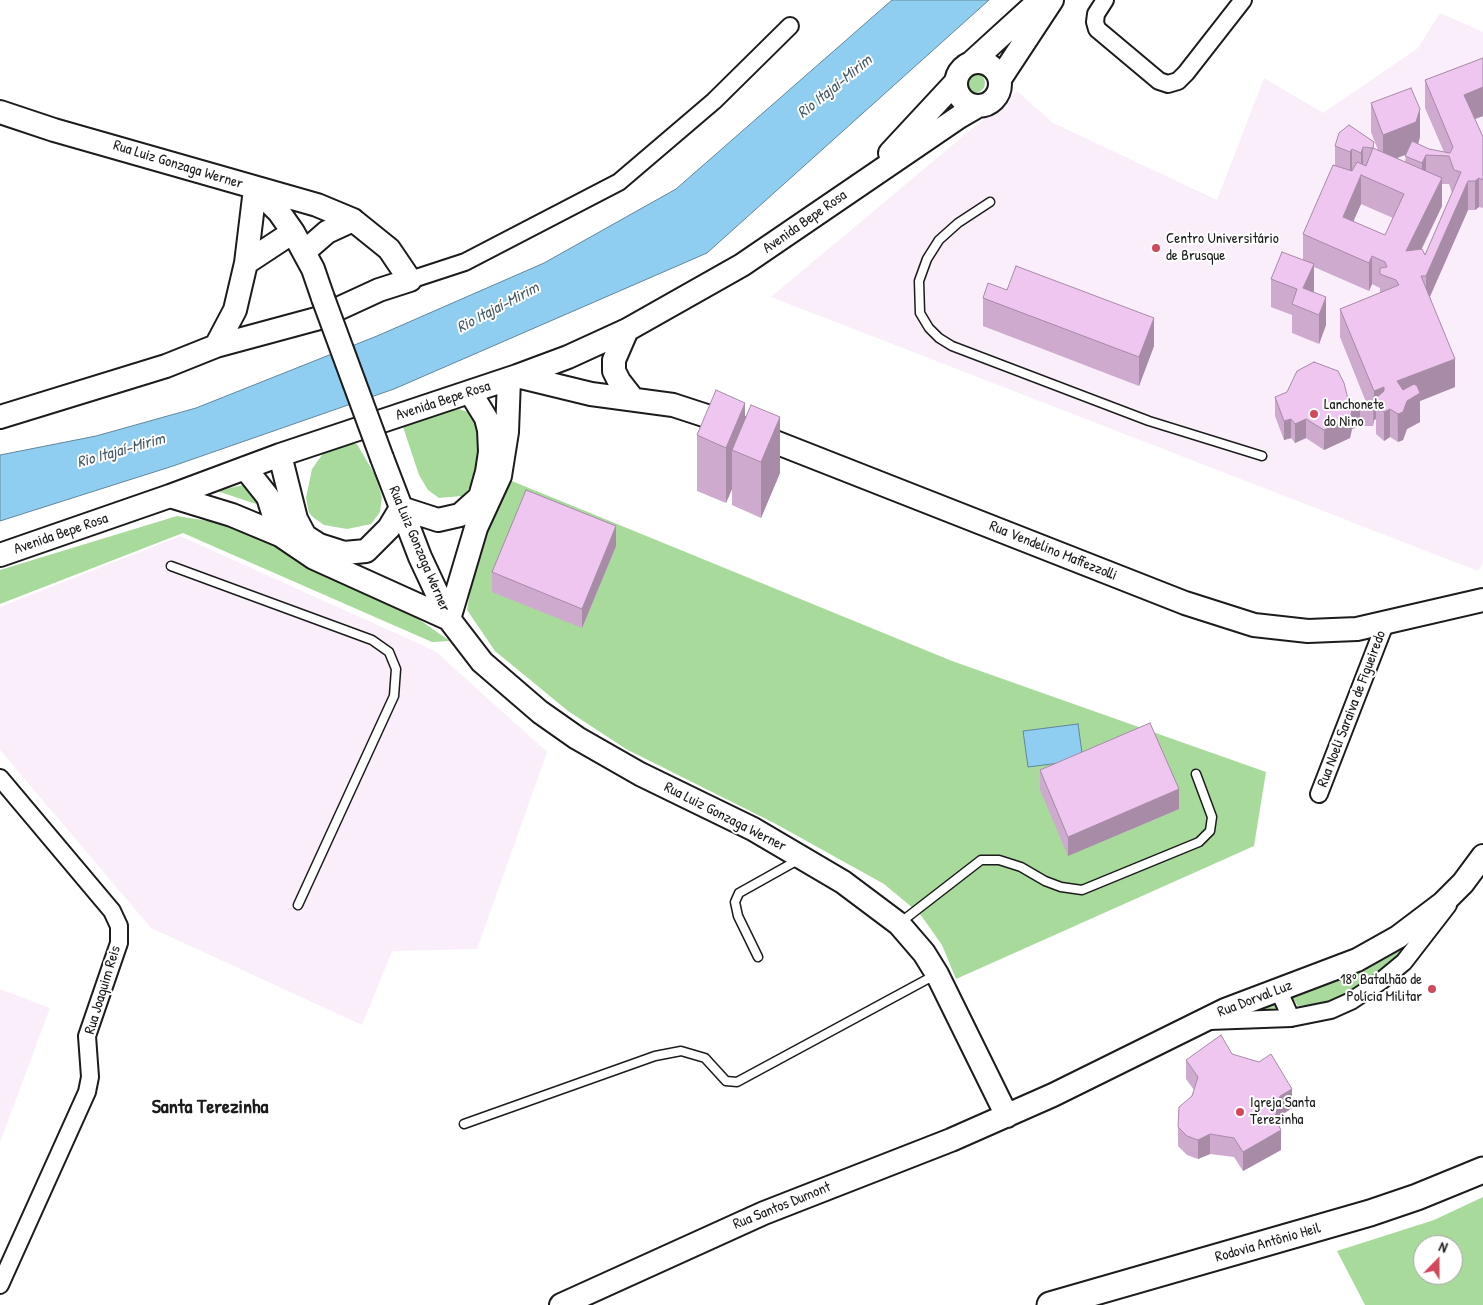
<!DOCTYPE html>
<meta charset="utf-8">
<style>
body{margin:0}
#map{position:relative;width:1483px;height:1305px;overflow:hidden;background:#fff;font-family:"Patrick Hand",sans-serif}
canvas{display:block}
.north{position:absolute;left:1413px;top:1235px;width:50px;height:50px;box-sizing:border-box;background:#fff;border:1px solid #a4a4a4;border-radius:50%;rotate:22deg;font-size:14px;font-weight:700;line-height:20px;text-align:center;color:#1c1c1c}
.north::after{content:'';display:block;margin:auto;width:18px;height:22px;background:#d1495b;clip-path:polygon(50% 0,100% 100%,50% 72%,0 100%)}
</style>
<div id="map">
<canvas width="1483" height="1305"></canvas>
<div class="north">N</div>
</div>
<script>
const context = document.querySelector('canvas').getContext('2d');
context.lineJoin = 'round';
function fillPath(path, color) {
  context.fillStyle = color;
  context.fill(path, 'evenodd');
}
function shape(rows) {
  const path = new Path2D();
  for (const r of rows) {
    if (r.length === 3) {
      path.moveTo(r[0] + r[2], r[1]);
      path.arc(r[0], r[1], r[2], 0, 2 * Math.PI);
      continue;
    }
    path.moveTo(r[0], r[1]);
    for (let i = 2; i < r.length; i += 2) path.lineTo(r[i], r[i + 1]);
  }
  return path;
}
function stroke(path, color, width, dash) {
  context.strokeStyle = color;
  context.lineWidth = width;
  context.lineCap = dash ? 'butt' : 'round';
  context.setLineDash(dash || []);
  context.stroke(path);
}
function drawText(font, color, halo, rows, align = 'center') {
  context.font = font + ' "Patrick Hand",sans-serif';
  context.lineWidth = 4;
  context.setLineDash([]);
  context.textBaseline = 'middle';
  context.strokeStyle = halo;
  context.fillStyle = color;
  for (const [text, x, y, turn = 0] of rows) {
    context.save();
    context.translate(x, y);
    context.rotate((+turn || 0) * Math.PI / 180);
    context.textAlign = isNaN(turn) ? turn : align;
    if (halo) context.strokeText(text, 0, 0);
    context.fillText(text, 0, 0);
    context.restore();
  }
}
const built = shape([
 [1440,13,1483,32,1483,563,1478,571,771,297,1017,91,1053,123,1217,200,1264,78,1323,113,1418,48],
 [180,536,435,651,547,752,477,949,392,951,362,1025,151,928,0,750,0,607],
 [0,989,50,1008,0,1142]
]);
const green = shape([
 [975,83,10],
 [459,409,471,413,482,427,476,476,471,486,462,496,439,498,428,490,419,475,401,421],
 [345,444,357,444,375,475,382,497,380,512,371,524,347,529,324,525,314,518,309,513,306,498,312,469,324,452],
 [507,479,952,661,1266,772,1254,846,956,979,942,945,920,914,884,884,774,823,626,749,568,711,495,651,467,610,475,562],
 [243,485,254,491,265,507,217,491],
 [177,516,215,522,248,533,414,616,450,641,432,642,183,533,0,604,0,570],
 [1425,925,1389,968,1335,1002,1298,1006,1290,995],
 [1275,996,1282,1012,1227,1014],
 [1483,1197,1483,1305,1365,1305,1337,1251,1434,1220],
 [1423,1245,1453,1245,1453,1275,1423,1275]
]);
const water = shape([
 [892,0,989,0,707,253,394,389,173,466,0,521,0,455,96,436,196,408,377,336,544,263,676,189,892,0],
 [1078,724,1083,760,1028,767,1023,731,1078,724]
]);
const lane = shape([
 [990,202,958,223,939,240,927,259,919,281,920,313,929,328,939,338,952,346,1149,421,1262,456],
 [171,566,372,640,389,652,396,669,394,696,298,905],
 [901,922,981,860,999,860,1021,867,1045,881,1061,887,1082,890,1199,842,1210,831,1212,817,1196,774],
 [758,957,738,916,735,902,739,893,798,860],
 [464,1124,655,1056,681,1051,705,1058,726,1081,737,1082,935,975]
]);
const street = shape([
 [1105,0,1096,14,1095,22,1097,29,1159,81,1168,84,1178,81,1186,73,1243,0],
 [410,280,465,262,619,182,714,101,790,26],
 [0,778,112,911,119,926,119,943,87,1036,90,1077,87,1092,0,1285],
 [1319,794,1385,624],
 [1278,989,1291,1018],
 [1209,1021,1291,1018,1331,1010,1351,1001,1381,981,1404,962,1448,905]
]);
const secondary = shape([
 [978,84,22],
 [972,62,1040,0],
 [1000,79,1052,0],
 [0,112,54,130,317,205,353,220,389,249,410,280,379,290,316,319,216,346,166,366,0,417],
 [890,153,955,83],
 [256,189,279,212,293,232,313,269,323,298],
 [304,252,327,232,353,220],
 [246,263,293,232],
 [627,330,614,360,614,371,619,381,633,399],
 [216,346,235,310,246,263,255,189],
 [517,376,591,394,673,405,719,420,1185,603,1254,625,1308,631,1357,629,1483,600],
 [280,455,296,519,305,536,319,545,344,553,366,551,389,528,401,508],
 [382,458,420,557,449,619,482,662,540,712,577,738,640,774,753,829,843,882,899,924,924,953,937,974,1007,1116],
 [245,468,268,497,280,535],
 [170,496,232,515,280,535,314,558,449,619],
 [401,508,438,520,460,515,480,497,487,472,490,452,489,430,486,418,470,392],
 [0,555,170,496,280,455,517,376,568,357,627,330,742,265,959,117,978,106],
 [449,619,476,528,500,476,507,432,509,379],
 [561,1305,764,1213,951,1140,1053,1095,1225,1010,1357,960,1398,937,1443,903,1463,883,1483,856]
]);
const primary = shape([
 [1050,1305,1370,1213,1417,1197,1483,1170]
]);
const secondaryBridge = shape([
 [323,298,382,458]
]);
const wall = shape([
 [1483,58,1483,116,1475,119,1483,137,1483,208,1479,207,1475,210,1468,210,1430,297,1455,387,1420,401,1420,422,1407,429,1403,440,1398,442,1390,437,1384,441,1376,434,1376,419,1374,420,1373,426,1360,426,1352,429,1350,438,1324,450,1306,438,1295,443,1291,438,1284,440,1275,416,1275,397,1348,399,1361,404,1366,402,1340,337,1340,309,1380,293,1380,288,1372,284,1369,291,1314,267,1314,292,1326,325,1319,344,1292,333,1292,315,1271,307,1271,279,1303,260,1303,234,1335,166,1335,146,1374,148,1378,150,1371,132,1371,103,1420,137,1418,144,1429,149,1444,152,1425,108,1425,80],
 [1406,154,1405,162,1397,158],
 [1442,184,1449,184,1452,193,1425,255,1422,249,1442,206],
 [1361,204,1393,218,1385,235,1353,222],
 [1007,290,1154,346,1139,386,983,326,983,298],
 [745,419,780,473,761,518,732,505,732,489,726,503,697,491,697,435],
 [616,546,582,628,492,592,492,572],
 [1040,770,1179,809,1068,856,1040,790],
 [1232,1054,1292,1108,1280,1116,1278,1123,1281,1150,1243,1171,1234,1157,1210,1154,1198,1159,1187,1155,1178,1146,1178,1127,1194,1090,1186,1079,1186,1060]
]);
const shadedWall = shape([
 [1483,87,1483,116,1464,123,1464,95],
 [1420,109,1420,137,1416,151,1383,163,1383,135],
 [1363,147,1363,176,1361,175,1361,204,1343,245,1343,217,1361,176,1361,153],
 [1352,149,1352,177,1350,180,1350,152],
 [1426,155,1426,183,1422,191,1422,163],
 [1442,178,1442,206,1406,280,1406,251],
 [1479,178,1479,207,1475,210,1475,181],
 [1468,181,1468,210,1426,305,1426,276],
 [1372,256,1372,284,1369,291,1369,263],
 [1314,264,1314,293,1303,288],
 [1326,297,1326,325,1319,344,1319,315],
 [1154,318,1154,346,1139,386,1139,357],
 [1455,359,1455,387,1420,401,1420,422,1407,429,1403,440,1398,442,1397,381],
 [1384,387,1384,412,1376,406,1376,419,1374,420,1373,426,1374,391],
 [745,403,745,455,732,450,732,489,726,503,726,448],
 [1360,407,1360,426,1352,429,1350,438,1324,450,1324,430,1352,410],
 [1390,409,1390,437,1384,441,1384,412],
 [780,417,780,473,761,518,761,462],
 [1291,419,1291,438,1284,440,1284,421],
 [1306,419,1306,438,1295,443,1295,424],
 [616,526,616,546,582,628,582,609],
 [1179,789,1179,809,1068,856,1068,837],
 [1292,1089,1292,1108,1280,1116,1276,1133,1281,1130,1281,1150,1243,1171,1243,1152,1280,1096],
 [1210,1134,1210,1154,1198,1159,1198,1140]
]);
const building = shape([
 [1483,58,1483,87,1464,95,1483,137,1483,180,1479,178,1475,181,1468,181,1426,276,1421,276,1455,359,1397,381,1403,390,1414,384,1417,386,1420,393,1407,401,1403,412,1398,414,1390,409,1384,412,1376,406,1376,398,1384,391,1384,387,1374,391,1340,309,1399,285,1396,280,1380,274,1380,268,1387,267,1385,262,1372,256,1369,263,1303,234,1333,165,1352,171,1357,162,1366,166,1373,148,1442,178,1406,251,1422,249,1425,255,1461,172,1454,170,1449,156,1426,155,1422,163,1405,156,1412,141,1429,149,1450,153,1453,147,1425,80,1483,58],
 [1361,175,1404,194,1385,235,1343,217,1361,175],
 [1411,88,1420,109,1416,122,1383,135,1371,103,1411,88],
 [1349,125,1374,142,1373,148,1363,147,1361,153,1352,149,1350,152,1335,146,1339,133,1349,125],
 [1282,252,1314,264,1303,288,1326,297,1319,315,1292,304,1297,289,1271,279,1282,252],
 [1016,266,1154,318,1139,357,983,298,988,283,1007,290,1016,266],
 [1314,362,1338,371,1344,383,1348,399,1361,404,1374,401,1373,407,1360,407,1352,410,1350,419,1324,430,1306,419,1295,424,1291,419,1284,421,1275,397,1287,392,1297,371,1314,362],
 [716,390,745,403,726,448,697,435,716,390],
 [751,405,780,417,761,462,732,450,751,405],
 [526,490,616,526,582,609,492,572,526,490],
 [1150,723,1179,789,1068,837,1040,770,1150,723],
 [1221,1035,1232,1054,1259,1062,1271,1054,1292,1089,1280,1096,1275,1118,1281,1130,1243,1152,1234,1138,1210,1134,1198,1140,1187,1136,1178,1127,1179,1107,1192,1096,1198,1077,1186,1060,1221,1035]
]);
const markers = [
 [1156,248,5,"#d1495b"],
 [1314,414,5,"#d1495b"],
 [1432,989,5,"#d1495b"],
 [1240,1112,5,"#d1495b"]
];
const streetNames = [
 ["Rua Luiz Gonzaga Werner",178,165,17],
 ["Avenida Bepe Rosa",805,222,-35],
 ["Avenida Bepe Rosa",443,401,-18],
 ["Avenida Bepe Rosa",61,534,-19],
 ["Rua Luiz Gonzaga Werner",419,549,67],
 ["Rua Vendelino Maffezzolli",1053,551,22],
 ["Rua Noeli Saraiva de Figueiredo",1352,709,-69],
 ["Rua Luiz Gonzaga Werner",725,817,27],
 ["Rua Joaquim Reis",103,990,-73],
 ["Rua Dorval Luz",1255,999,-21],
 ["Rua Santos Dumont",782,1206,-22],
 ["Rodovia Antônio Heil",1268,1243,-16]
];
const poiNames = [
 ["Centro Universitário",1166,239],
 ["de Brusque",1166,256],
 ["Lanchonete",1324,405],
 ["do Nino",1324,422],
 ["18º Batalhão de",1422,980,"right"],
 ["Polícia Militar",1422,997,"right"],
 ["Igreja Santa",1250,1103],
 ["Terezinha",1250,1120]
];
const waterNames = [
 ["Rio Itajaí-Mirim",835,87,-39],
 ["Rio Itajaí-Mirim",498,308,-28],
 ["Rio Itajaí-Mirim",121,451,-16]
];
const districtNames = [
 ["Santa Terezinha",210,1108]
];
fillPath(built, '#faeefa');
fillPath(green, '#a8da9c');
fillPath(water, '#8fcef0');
stroke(water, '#61879b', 1);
stroke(lane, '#1c1c1c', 11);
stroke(street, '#1c1c1c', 20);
stroke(secondary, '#1c1c1c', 26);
stroke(primary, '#1c1c1c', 29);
stroke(lane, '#fff', 8);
stroke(street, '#fff', 16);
stroke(secondary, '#fff', 22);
stroke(primary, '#fff', 25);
stroke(secondaryBridge, '#1c1c1c', 26, []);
stroke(secondaryBridge, '#fff', 22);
fillPath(wall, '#cdaace');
fillPath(shadedWall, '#a78ba7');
fillPath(building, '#eec6ef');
stroke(building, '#a78ba7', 1);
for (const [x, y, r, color] of markers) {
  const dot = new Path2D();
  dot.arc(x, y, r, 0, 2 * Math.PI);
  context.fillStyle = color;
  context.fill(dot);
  stroke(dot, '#fff', 2);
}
drawText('15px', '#1c1c1c', '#fff', streetNames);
drawText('15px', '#1c1c1c', '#fff', poiNames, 'left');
drawText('italic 16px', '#445a66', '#fff', waterNames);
drawText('bold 20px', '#1c1c1c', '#fff', districtNames);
</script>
